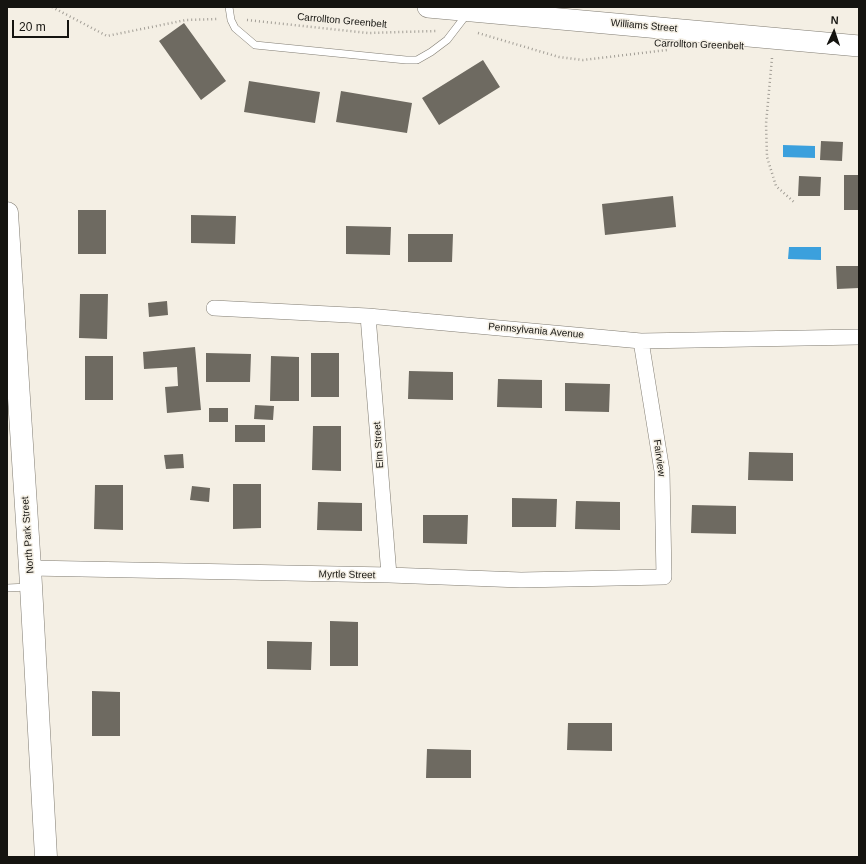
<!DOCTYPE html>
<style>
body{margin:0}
#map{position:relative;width:866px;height:864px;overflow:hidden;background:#f4efe4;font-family:Helvetica,sans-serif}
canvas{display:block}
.frame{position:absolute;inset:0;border:8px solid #151410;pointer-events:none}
.north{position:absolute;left:814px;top:12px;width:40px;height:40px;-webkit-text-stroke:3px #f4efe4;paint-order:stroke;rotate:3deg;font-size:11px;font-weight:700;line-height:16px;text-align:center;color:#151410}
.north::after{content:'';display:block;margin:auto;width:14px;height:18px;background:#151410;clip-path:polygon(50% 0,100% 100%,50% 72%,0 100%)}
.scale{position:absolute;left:12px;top:20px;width:57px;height:18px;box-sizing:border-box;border:2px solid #151410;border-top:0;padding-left:5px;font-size:12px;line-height:14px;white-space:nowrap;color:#151410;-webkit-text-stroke:3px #f4efe4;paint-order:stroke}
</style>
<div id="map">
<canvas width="866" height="864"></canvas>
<div class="frame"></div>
<div class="north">N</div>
<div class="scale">20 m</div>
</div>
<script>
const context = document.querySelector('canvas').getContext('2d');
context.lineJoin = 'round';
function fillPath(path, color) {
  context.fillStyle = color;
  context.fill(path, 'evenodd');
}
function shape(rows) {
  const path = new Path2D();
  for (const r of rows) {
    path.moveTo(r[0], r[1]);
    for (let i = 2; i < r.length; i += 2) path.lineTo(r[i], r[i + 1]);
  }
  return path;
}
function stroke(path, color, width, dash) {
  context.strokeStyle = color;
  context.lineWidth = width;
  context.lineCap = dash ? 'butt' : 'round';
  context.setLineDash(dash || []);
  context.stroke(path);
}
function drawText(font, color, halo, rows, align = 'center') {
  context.font = font + ' Helvetica,sans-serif';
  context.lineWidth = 3;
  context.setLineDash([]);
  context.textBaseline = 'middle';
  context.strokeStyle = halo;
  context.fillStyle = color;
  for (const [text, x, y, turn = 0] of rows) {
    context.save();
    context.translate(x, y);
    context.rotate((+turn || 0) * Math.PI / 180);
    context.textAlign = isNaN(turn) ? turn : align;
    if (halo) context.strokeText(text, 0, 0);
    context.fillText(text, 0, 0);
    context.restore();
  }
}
const water = shape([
 [783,145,815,146,815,158,783,157],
 [789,247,821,247,821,260,788,259]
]);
const building = shape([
 [184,23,226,81,201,100,159,41],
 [483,60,500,87,439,125,422,98],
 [249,81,320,92,315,123,244,112],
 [341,91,412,103,407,133,336,122],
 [821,141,843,142,842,161,820,160],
 [844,175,859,175,859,210,844,210],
 [799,176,821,177,820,196,798,196],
 [673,196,676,227,605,235,602,204],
 [78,210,106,210,106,254,78,254],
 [191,215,236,216,235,244,191,243],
 [346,226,391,227,390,255,346,254],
 [408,234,453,234,452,262,408,262],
 [836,266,859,266,859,288,837,289],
 [80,294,108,294,107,339,79,338],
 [167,301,168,315,149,317,148,303],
 [195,347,201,410,167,413,165,387,178,386,177,367,144,369,143,352],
 [206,353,251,354,250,382,206,382],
 [311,353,339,353,339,397,311,397],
 [85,356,113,356,113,400,85,400],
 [271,356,299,357,299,401,270,401],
 [409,371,453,372,453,400,408,399],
 [498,379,542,380,542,408,497,407],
 [565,383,610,384,609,412,565,411],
 [255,405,274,406,273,420,254,419],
 [209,408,228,408,228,422,209,422],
 [235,425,265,425,265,442,235,442],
 [313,426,341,426,341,471,312,470],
 [749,452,793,453,793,481,748,480],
 [183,454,184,468,166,469,164,455],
 [233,484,261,484,261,528,233,529],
 [95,485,123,485,123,530,94,529],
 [192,486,210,488,209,502,190,500],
 [512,498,557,499,556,527,512,527],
 [576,501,620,502,620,530,575,529],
 [318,502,362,503,362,531,317,530],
 [692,505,736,506,736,534,691,533],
 [423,515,468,515,467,544,423,543],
 [330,621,358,622,358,666,330,666],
 [267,641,312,642,311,670,267,669],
 [92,691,120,692,120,736,92,736],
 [568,723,612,723,612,751,567,750],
 [427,749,471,750,471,778,426,778]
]);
const path = shape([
 [52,7,107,36,186,20,218,19],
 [247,20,368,33,436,31],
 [478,33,559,57,583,60,667,50],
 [772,58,766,124,767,157,776,186,794,202]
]);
const lane = shape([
 [229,7,231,20,235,28,255,45,406,60,417,60,431,52,447,40,467,14],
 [7,588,29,587]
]);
const street = shape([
 [214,308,368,316,641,341,859,337],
 [368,316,389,575],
 [30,568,389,575,521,580,664,577,662,471,641,341]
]);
const secondary = shape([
 [428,7,859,46]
]);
const primary = shape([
 [7,213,30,568,46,857]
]);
const streetNames = [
 ["Carrollton Greenbelt",342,21,5],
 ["Williams Street",644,26,5],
 ["Carrollton Greenbelt",699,45,2],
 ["Pennsylvania Avenue",536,331,5],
 ["Elm Street",379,445,-94],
 ["Fairview",659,458,82],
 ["North Park Street",28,535,-94],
 ["Myrtle Street",347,575,1]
];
fillPath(water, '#3ba0dd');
fillPath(building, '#6e6a61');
stroke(lane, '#807c72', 8);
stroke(street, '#807c72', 16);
stroke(secondary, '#807c72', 22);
stroke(primary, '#807c72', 23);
stroke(path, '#a29e96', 2.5, [1, 3]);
stroke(lane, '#fff', 7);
stroke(street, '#fff', 15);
stroke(secondary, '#fff', 21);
stroke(primary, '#fff', 22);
drawText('10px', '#151410', '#f4efe4', streetNames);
</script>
